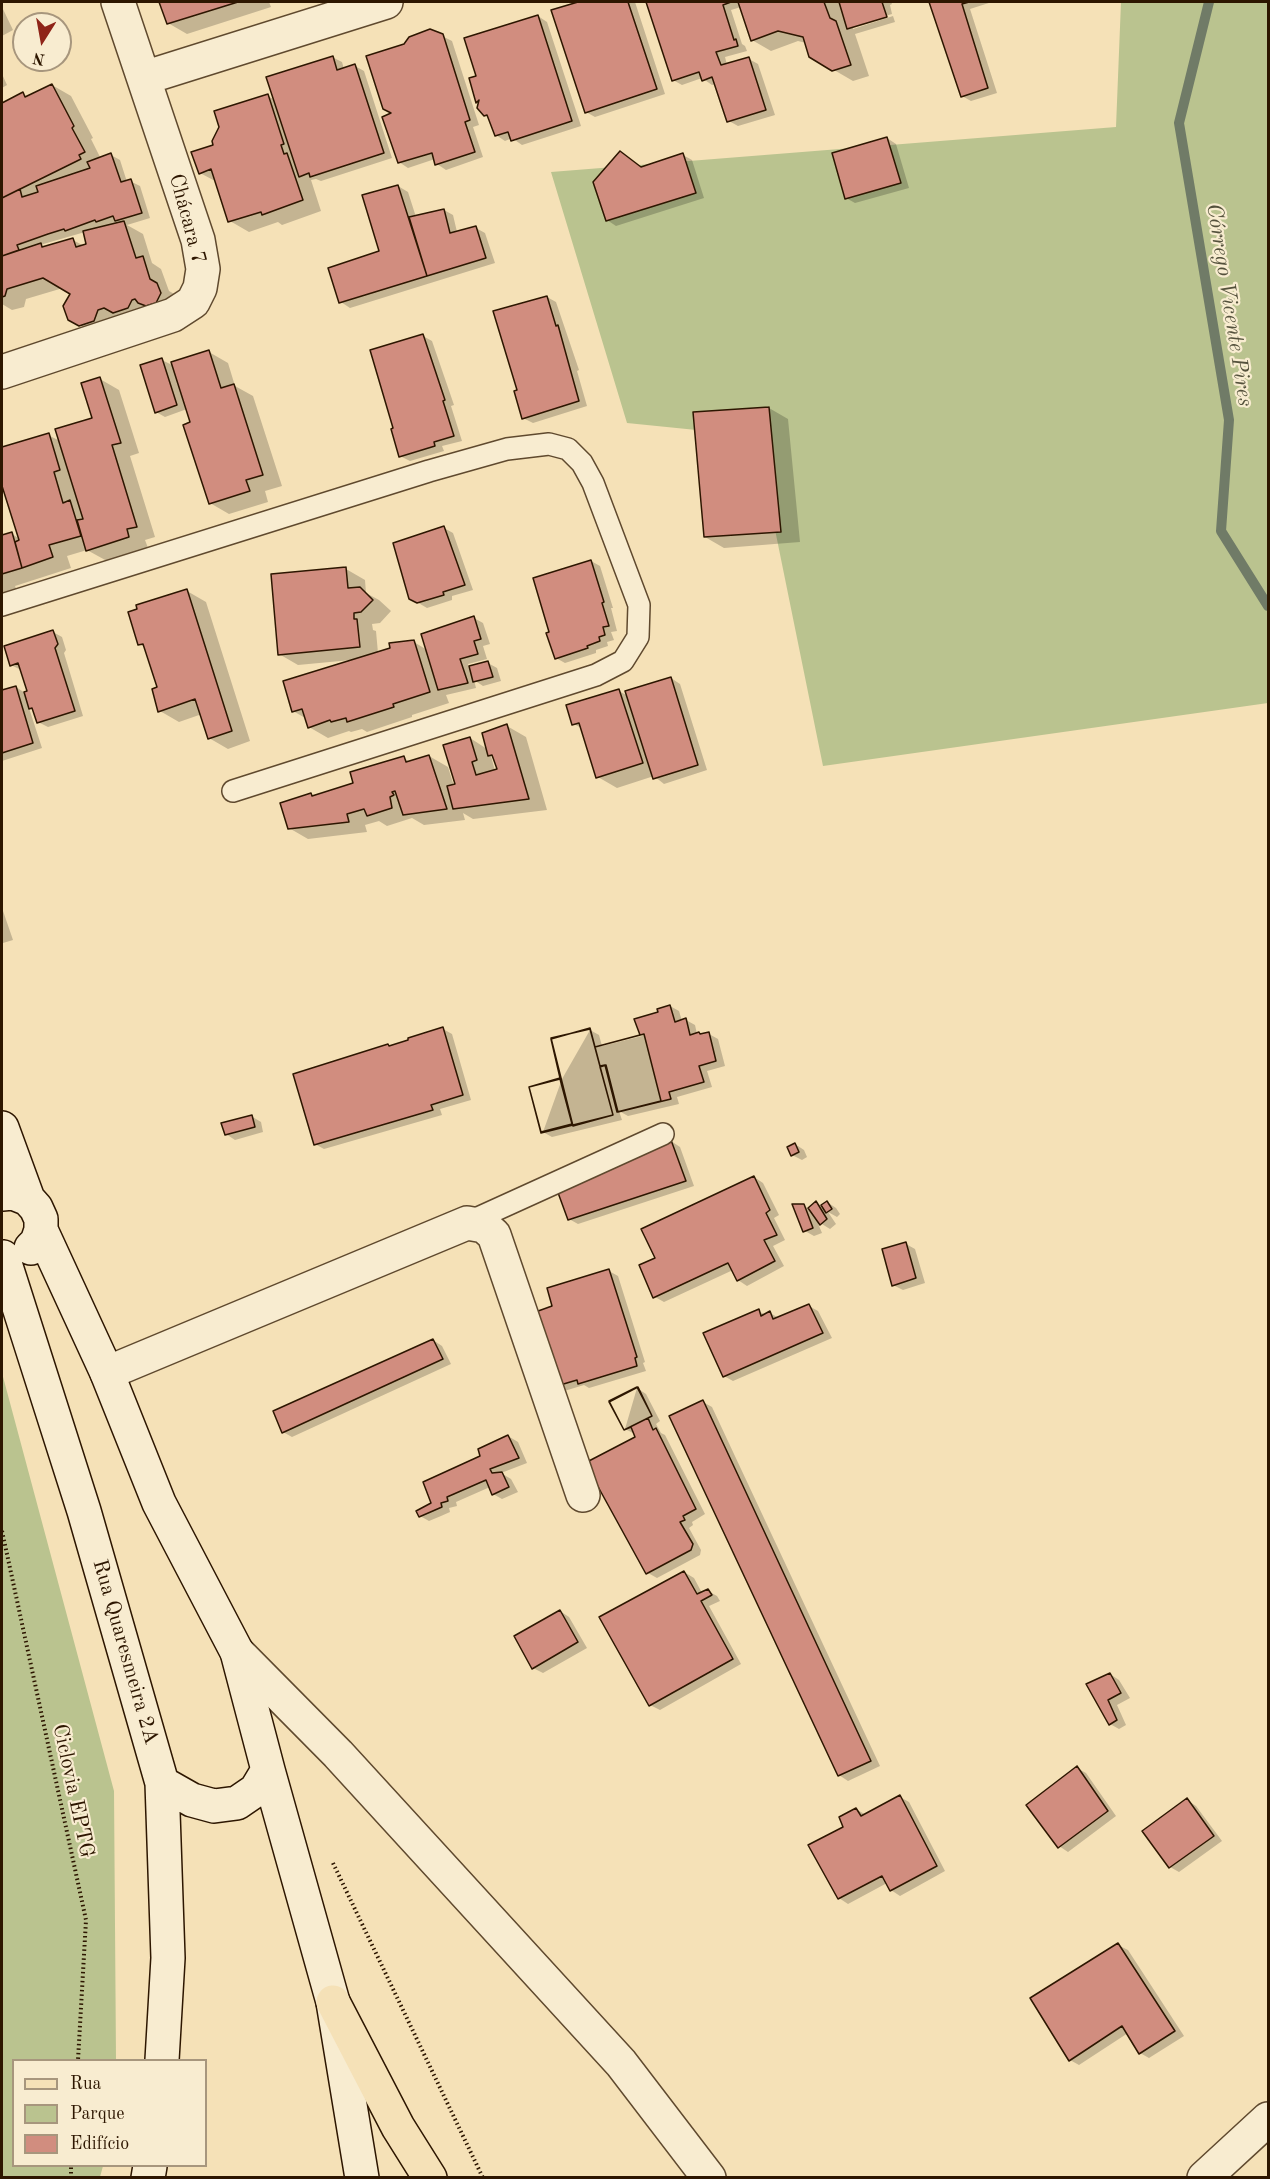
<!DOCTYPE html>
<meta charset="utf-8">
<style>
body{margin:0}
#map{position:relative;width:1270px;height:2179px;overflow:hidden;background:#f5e1b7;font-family:"Old Standard TT",serif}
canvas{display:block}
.frame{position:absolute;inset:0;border:3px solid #2d1600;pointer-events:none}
.legend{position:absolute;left:12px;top:2059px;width:195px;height:108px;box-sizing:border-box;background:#f8ecd0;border:2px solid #a7967d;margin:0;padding:8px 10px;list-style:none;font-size:18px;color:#2d1600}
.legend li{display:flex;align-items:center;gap:12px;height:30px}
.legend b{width:30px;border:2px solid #a7967d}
.north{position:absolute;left:12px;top:12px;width:60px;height:60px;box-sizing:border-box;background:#f8ecd0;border:2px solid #a7967d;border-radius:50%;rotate:191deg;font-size:16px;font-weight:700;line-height:24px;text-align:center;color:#2d1600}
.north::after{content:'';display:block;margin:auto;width:21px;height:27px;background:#8f2418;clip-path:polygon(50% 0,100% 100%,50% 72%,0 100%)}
</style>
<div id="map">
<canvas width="1270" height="2179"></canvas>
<div class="frame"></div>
<ul class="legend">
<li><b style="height:8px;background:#f5e1b7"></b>Rua</li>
<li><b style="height:16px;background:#bac38f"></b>Parque</li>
<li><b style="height:16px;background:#d18d7f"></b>Edifício</li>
</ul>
<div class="north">N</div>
</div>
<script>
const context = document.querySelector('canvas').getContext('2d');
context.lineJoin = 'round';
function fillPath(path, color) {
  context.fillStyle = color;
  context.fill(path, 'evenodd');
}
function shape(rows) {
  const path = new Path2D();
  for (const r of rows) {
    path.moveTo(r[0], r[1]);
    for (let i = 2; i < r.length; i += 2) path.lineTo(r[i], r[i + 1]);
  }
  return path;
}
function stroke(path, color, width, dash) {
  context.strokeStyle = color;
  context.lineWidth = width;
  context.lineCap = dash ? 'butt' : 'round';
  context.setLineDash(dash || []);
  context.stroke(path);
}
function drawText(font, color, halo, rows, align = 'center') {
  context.font = font + ' "Old Standard TT",serif';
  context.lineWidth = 4.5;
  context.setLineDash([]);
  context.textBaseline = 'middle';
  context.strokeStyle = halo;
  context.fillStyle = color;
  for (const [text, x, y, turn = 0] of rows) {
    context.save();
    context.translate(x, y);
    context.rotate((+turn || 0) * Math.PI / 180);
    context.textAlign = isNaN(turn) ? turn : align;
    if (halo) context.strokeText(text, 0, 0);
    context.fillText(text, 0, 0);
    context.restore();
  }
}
const green = shape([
 [1121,2,1268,2,1268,703,823,766,756,436,627,423,551,172,1116,127],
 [2,1373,114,1791,116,2060,14,2060,14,2166,103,2166,100,2177,2,2177]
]);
const shadow = shape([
 [161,2,269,2,271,7,187,34,168,23],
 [583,2,635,2,665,94,595,117,586,112,553,11],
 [647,2,891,2,892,4,890,5,892,14,853,25,853,29,893,16,895,22,855,34,869,76,853,81,810,56,806,43,798,41,771,51,752,40,741,7,731,10,742,44,745,46,747,51,725,57,727,65,749,59,758,64,775,115,738,126,729,121,716,84,712,85,702,78,682,85,673,80],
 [930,2,992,2,970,9,997,93,971,101,962,96],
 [2,7,13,30,2,36],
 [538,16,547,22,581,126,522,145,512,138,505,141,496,135,490,118,484,115,477,102,471,79,477,77],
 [442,36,452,41,479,125,473,127,483,157,446,170,437,164,435,159,408,168,399,162,394,113],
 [332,57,342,62,344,69,355,66,364,71,392,158,321,181,316,179,311,180,321,211,282,225,278,222,249,232,230,221,217,182,200,173,215,146,268,96,275,100],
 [2,74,7,85,2,88],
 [52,85,71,96,93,138,91,139,101,159,111,155,120,160,127,182,130,181,140,186,150,218,127,225,143,234,152,263,161,269,169,291,176,295,99,336,69,319,72,293,63,288,26,299,24,307,12,310,2,304,2,105,23,94,28,97],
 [85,232,88,246,84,246,73,240,45,248,40,245],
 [887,138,896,144,909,188,855,203,846,198],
 [620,152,642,168,683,155,692,160,704,198,616,226,607,220],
 [398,186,408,192,416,217,444,210,453,215,457,232,476,228,485,233,495,263,350,308,341,302,381,252],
 [547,297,556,302,579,370,577,371,587,406,533,423,523,418,519,391],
 [423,336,432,341,454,405,451,406,462,441,442,446,444,451,410,461,400,456],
 [209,352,228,363,235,386,253,396,282,486,265,491,268,502,229,514,210,503,187,409,165,417,156,412,162,360,174,366],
 [100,379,119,390,139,453,130,456,155,537,145,540,148,548,107,561,87,550,67,556,71,568,15,586,18,593,2,598,2,537,12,534,20,539,2,481,2,448,48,435,60,441,94,419],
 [769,408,788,419,800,542,724,548,705,537],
 [444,528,453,533,473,590,452,596,452,600,427,608,410,598],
 [591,561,600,566,613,608,611,608,617,631,611,632,614,640,607,642,608,646,596,650,596,653,565,663,556,658],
 [346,569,365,580,366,593,379,600,391,611,380,623,372,624,373,630,376,631,378,653,414,642,427,650,474,618,483,623,490,644,483,646,487,659,468,664,469,668,488,663,497,668,501,681,483,686,474,680,476,688,446,695,449,703,412,715,412,717,367,732,362,729,351,732,349,731,328,738,309,727,307,719,293,711,351,660,298,665,279,654],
 [187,591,206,602,250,741,228,749,209,738,202,714,179,722,160,711,159,688,146,648,139,644],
 [53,632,62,637,66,650,64,653,83,716,48,727,38,722,35,711,29,708,42,748,2,761,2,691,16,687,25,693,28,692,21,670,11,665],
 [671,678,680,684,707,770,664,784,654,776,617,788,598,777,583,729,574,724,619,691,628,696],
 [507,726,526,737,547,810,473,819,463,813,465,820,424,825,412,818,387,826,379,821,365,825,367,832,308,839,289,828,311,794,315,796,355,784,404,758,410,762,429,756,448,767,454,786,457,785,470,738,487,749],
 [491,756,495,759,499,770,495,771],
 [2,908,13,940,3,943,2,942],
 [670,1006,679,1011,682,1021,686,1020,695,1025,697,1034,709,1034,718,1039,725,1066,707,1071,712,1087,677,1097,679,1104,628,1116,619,1111,622,1120,552,1137,543,1132,562,1079,590,1030,599,1035,602,1046,642,1036,660,1013],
 [443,1029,452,1034,471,1100,440,1109,442,1115,324,1149,315,1144,391,1047],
 [251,1116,261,1122,263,1132,235,1140,226,1134],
 [671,1141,680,1147,694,1186,578,1224,569,1219],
 [795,1144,804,1150,807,1157,802,1160,792,1155],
 [754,1177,763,1183,779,1215,774,1218,785,1240,773,1246,784,1266,747,1286,738,1280,733,1270,664,1302,655,1297,657,1258],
 [827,1202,836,1208,840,1214,837,1217,828,1212,836,1224,830,1229,817,1221,822,1233,814,1236,805,1231,804,1206,809,1209,816,1203,822,1206],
 [906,1244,915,1249,925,1283,903,1290,893,1285],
 [609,1271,618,1276,645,1362,643,1363,646,1371,589,1388,584,1385,561,1392,554,1307],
 [809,1306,818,1311,832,1338,733,1381,724,1376,758,1311,766,1315,770,1313,779,1318],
 [433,1340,442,1346,451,1364,292,1437,283,1432],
 [637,1388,646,1394,660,1421,656,1424,661,1433,665,1435,705,1514,692,1522,693,1525,689,1528,701,1550,700,1555,657,1578,648,1573,637,1438,635,1434,625,1429],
 [703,1402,712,1407,880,1766,848,1781,839,1775],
 [508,1436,518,1442,527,1463,501,1473,511,1479,518,1492,502,1499,493,1494,490,1487,456,1502,457,1506,449,1508,450,1512,441,1516,429,1521,420,1516,482,1456],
 [684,1572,694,1578,702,1593,708,1591,717,1596,720,1601,709,1606,741,1664,660,1710,650,1705],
 [560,1611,569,1617,587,1648,543,1673,533,1668],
 [1110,1674,1119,1680,1130,1698,1117,1705,1126,1725,1119,1729,1110,1724,1088,1685],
 [1077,1768,1086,1773,1116,1816,1068,1852,1059,1846],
 [900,1797,909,1802,945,1871,900,1896,891,1890,887,1883,848,1904,839,1898,845,1828,856,1809,866,1815],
 [1187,1800,1196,1806,1222,1841,1179,1872,1170,1867],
 [1118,1945,1128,1950,1184,2036,1149,2058,1140,2053,1128,2033,1079,2065,1070,2060]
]);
const stream = shape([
 [1209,2,1179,123,1229,420,1221,531,1268,606]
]);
const building = shape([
 [159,2,238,2,167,24,159,2],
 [578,2,628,2,657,89,585,113,551,10,578,2],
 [646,2,731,2,723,5,734,40,736,39,738,46,716,52,721,65,749,57,766,110,727,122,712,77,702,81,699,72,672,81,646,2],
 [738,2,824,2,830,18,836,21,851,65,832,71,809,57,803,37,778,31,751,41,738,2],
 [839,2,882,2,887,17,847,29,839,2],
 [929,2,969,2,962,4,988,88,961,97,929,2],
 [538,15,572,121,511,141,508,132,495,136,487,115,484,116,477,108,479,100,476,103,469,78,476,76,464,38,538,15],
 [430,29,443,34,470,120,465,122,475,152,435,165,432,153,398,163,382,117,391,113,383,109,366,56,404,44,409,37,430,29],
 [333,56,337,70,355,64,384,153,310,177,309,173,299,177,266,77,333,56],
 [52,84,74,126,72,128,85,152,79,155,81,159,2,198,2,103,23,92,25,97,52,84],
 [268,94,284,144,281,145,284,154,287,153,303,200,262,215,261,212,228,222,211,169,199,174,191,152,213,145,212,141,219,127,214,111,268,94],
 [887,137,901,183,845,199,832,153,887,137],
 [620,151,641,167,683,153,696,193,606,221,593,182,620,151],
 [111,153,121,182,131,179,142,213,115,221,113,216,96,222,95,220,65,231,64,229,48,234,17,245,19,250,2,256,2,198,20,189,22,197,38,192,36,186,90,168,87,162,111,153],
 [398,185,427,276,339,303,328,268,379,251,362,195,398,185],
 [444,209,450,233,476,226,486,258,427,276,409,217,444,209],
 [124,221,136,258,143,256,150,279,157,283,161,293,156,303,146,306,138,303,135,299,132,300,128,308,113,313,104,308,98,310,94,321,79,326,68,320,63,306,70,294,43,278,7,289,5,296,2,297,2,256,41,243,42,247,73,238,76,247,86,244,83,231,124,221],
 [547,296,556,326,558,325,579,401,522,419,514,391,517,390,493,311,547,296],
 [423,334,445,400,443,401,454,436,434,442,435,446,399,457,391,429,393,428,370,350,423,334],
 [209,350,221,388,234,384,263,475,246,480,250,491,209,504,183,425,190,422,171,362,209,350],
 [162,358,177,405,155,413,140,365,162,358],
 [100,377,121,443,112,445,137,527,127,529,129,537,86,551,77,520,83,519,55,429,92,418,81,383,100,377],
 [769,407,781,532,704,537,693,412,769,407],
 [49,433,60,470,54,472,63,503,70,500,81,536,49,545,53,557,22,568,15,542,19,540,2,486,2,447,49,433],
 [444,526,465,585,443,592,444,595,417,603,409,599,393,543,444,526],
 [12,532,22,568,2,574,2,535,12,532],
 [591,560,604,602,602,603,609,626,603,627,605,635,599,637,600,641,587,646,588,648,555,659,546,633,549,632,533,578,591,560],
 [346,567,348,588,360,587,373,600,361,612,354,613,354,619,357,619,360,647,278,655,271,574,346,567],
 [187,589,232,731,208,739,195,699,158,712,152,689,157,687,143,644,138,645,128,612,137,609,136,605,187,589],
 [474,616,481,639,474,641,478,654,460,659,468,683,438,690,421,634,474,616],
 [53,630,58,644,55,648,75,711,37,723,32,708,29,709,24,692,27,691,18,663,10,666,4,646,53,630],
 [414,640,430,692,393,704,394,707,347,722,346,718,331,722,330,720,308,728,302,709,292,712,283,681,390,648,389,643,414,640],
 [488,661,493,677,473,682,469,666,488,661],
 [671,677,698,765,653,779,625,691,671,677],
 [16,686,33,743,2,753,2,690,16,686],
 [619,689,643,763,596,778,579,723,572,725,566,705,619,689],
 [507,724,529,799,453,809,447,786,455,784,443,745,470,737,477,760,472,762,476,775,497,769,492,755,488,756,482,733,507,724],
 [429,755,447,809,403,815,395,791,392,792,394,795,390,797,392,808,367,816,364,809,347,814,349,822,288,829,280,803,311,793,312,796,353,783,350,772,404,756,406,762,429,755],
 [670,1005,675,1022,686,1018,690,1035,699,1032,700,1034,709,1032,716,1061,699,1066,704,1082,669,1092,671,1099,618,1112,606,1065,600,1067,613,1115,541,1133,529,1087,560,1078,551,1039,590,1028,595,1047,640,1035,634,1019,658,1012,657,1009,670,1005],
 [443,1027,463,1095,431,1105,433,1110,314,1145,293,1074,388,1044,389,1046,408,1040,408,1038,443,1027],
 [590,1029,613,1115,573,1126,551,1038,590,1029],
 [644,1034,661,1101,617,1112,605,1065,600,1066,595,1047,644,1034],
 [560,1079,572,1124,541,1132,529,1087,560,1079],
 [252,1115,255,1127,225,1135,221,1123,252,1115],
 [671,1140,686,1181,568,1220,553,1179,671,1140],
 [795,1143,799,1152,791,1156,787,1147,795,1143],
 [754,1176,770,1210,766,1213,777,1235,764,1240,775,1261,737,1281,728,1263,653,1298,639,1265,655,1258,641,1229,754,1176],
 [816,1201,827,1219,820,1225,808,1208,816,1201],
 [827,1201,832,1209,826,1213,821,1205,827,1201],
 [792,1204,804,1204,813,1228,803,1232,792,1204],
 [906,1242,916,1278,892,1286,882,1249,906,1242],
 [609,1269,637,1357,635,1358,637,1366,578,1384,577,1380,550,1388,527,1315,552,1306,547,1288,609,1269],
 [809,1304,823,1333,723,1377,703,1333,759,1309,761,1316,770,1311,773,1319,809,1304],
 [433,1339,443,1359,282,1433,273,1411,433,1339],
 [637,1387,652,1416,624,1430,609,1401,637,1387],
 [638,1387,652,1416,648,1418,653,1430,656,1428,696,1509,683,1516,685,1520,680,1522,693,1544,691,1550,646,1574,585,1463,635,1437,631,1427,624,1430,609,1402,638,1387],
 [703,1400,871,1761,838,1776,669,1416,703,1400],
 [508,1435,519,1458,490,1469,492,1473,502,1472,509,1487,492,1495,486,1480,447,1497,448,1501,441,1503,442,1507,419,1517,416,1511,431,1503,423,1482,480,1456,478,1449,508,1435],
 [684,1571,697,1594,708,1589,712,1595,701,1601,733,1659,649,1706,599,1617,684,1571],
 [560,1610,578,1642,532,1669,514,1636,560,1610],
 [1110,1673,1121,1693,1108,1700,1117,1720,1109,1725,1086,1684,1110,1673],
 [1077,1766,1108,1811,1058,1848,1026,1805,1077,1766],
 [900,1795,937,1866,890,1891,882,1876,838,1899,808,1845,843,1827,839,1817,856,1808,861,1816,900,1795],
 [1187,1798,1214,1836,1169,1868,1142,1831,1187,1798],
 [1118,1943,1175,2031,1139,2054,1122,2026,1069,2061,1030,1998,1118,1943]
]);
const path = shape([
 [2,1531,86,1920,78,2060],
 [333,1863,483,2178],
 [71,2178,71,2166]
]);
const service = shape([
 [2,605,429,471,507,449,549,444,568,449,582,463,593,483,639,605,638,637,623,661,596,675,233,791],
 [467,1223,663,1134]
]);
const minor = shape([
 [144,78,386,2],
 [2,372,173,315,193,302,200,288,203,269,198,240,118,2],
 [107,1373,467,1223,484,1226,494,1235,583,1495],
 [237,1652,338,1754,621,2063,709,2178],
 [1204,2178,1268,2119]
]);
const secondary = shape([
 [2,1128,28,1199],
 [2,1194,13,1193,28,1199,36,1208,41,1219,41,1230,37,1242,31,1248],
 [41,1230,107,1373,159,1503,237,1652,268,1770,333,2002,362,2178],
 [3,1257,84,1511,162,1783,168,1958,162,2060],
 [162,1783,192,1800,214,1806,237,1803,256,1790,268,1770],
 [148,2178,150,2166]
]);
const primary = shape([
 [333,2002,398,2127,430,2178]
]);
const streetNames = [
 ["Chácara 7",187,219,75],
 ["Rua Quaresmeira 2A",125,1652,74],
 ["Ciclovia EPTG",73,1791,78]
];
const waterNames = [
 ["Córrego Vicente Pires",1229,305,81]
];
fillPath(green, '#bac38f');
fillPath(shadow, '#0003');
stroke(stream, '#707b67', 10);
fillPath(building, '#d18d7f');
stroke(building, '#2d1600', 1.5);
stroke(service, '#5f492e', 24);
stroke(minor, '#5f492e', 36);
stroke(secondary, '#2d1600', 36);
stroke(primary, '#2d1600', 36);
stroke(path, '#2d1600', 4, [1.5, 3]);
stroke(service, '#f8ecd0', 21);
stroke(minor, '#f8ecd0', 33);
stroke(secondary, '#f8ecd0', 33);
stroke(primary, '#f5e1b7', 33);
drawText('21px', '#2d1600', '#f8ecd0', streetNames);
drawText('italic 22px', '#54513c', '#f8ecd0', waterNames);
</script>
